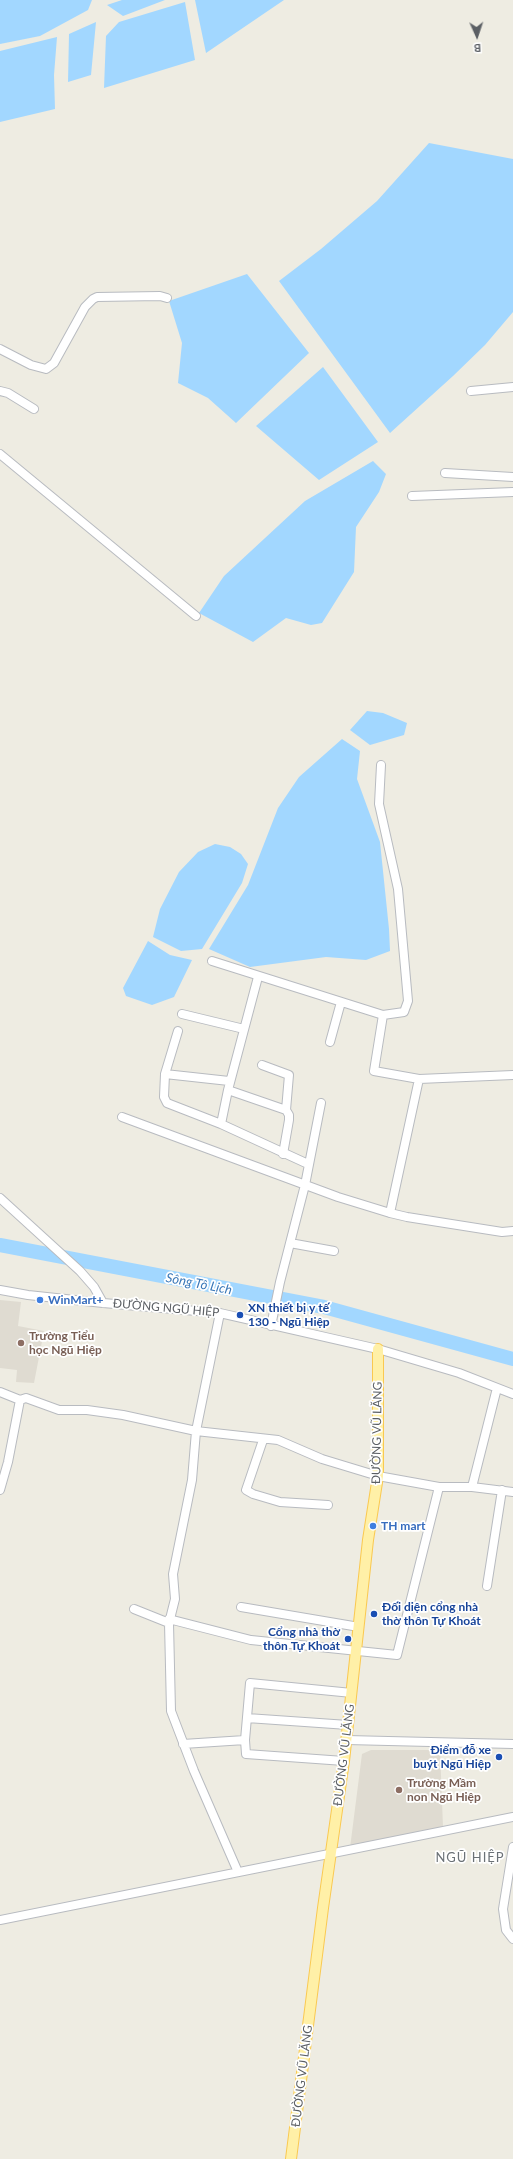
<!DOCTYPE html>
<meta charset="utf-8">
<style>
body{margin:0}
#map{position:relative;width:513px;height:2159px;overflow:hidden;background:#eeece2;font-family:Lato,sans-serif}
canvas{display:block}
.north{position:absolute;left:457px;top:16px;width:40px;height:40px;-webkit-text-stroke:3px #fff;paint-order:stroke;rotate:177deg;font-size:11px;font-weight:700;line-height:16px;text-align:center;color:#5b5f64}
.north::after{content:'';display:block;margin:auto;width:14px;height:18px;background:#5b5f64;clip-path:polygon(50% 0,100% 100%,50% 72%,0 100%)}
</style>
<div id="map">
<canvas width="513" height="2159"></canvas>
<div class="north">B</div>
</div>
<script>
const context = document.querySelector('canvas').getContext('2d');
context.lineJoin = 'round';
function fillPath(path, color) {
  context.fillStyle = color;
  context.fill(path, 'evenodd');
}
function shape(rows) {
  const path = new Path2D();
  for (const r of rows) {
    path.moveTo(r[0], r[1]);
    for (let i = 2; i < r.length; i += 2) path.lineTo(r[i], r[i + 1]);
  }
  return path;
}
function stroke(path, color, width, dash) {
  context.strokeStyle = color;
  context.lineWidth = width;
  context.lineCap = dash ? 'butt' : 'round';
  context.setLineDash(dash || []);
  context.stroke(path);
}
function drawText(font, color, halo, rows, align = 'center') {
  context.font = font + ' Lato,sans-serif';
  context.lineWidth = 3.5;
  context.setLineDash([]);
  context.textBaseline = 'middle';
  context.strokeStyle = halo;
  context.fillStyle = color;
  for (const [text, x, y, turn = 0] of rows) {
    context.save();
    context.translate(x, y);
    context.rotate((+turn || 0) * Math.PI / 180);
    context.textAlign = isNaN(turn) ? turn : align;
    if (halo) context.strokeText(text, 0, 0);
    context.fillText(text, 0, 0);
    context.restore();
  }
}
const education = shape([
 [0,1300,21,1302,18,1326,44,1331,34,1383,16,1382,17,1370,0,1368],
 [371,1750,440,1750,443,1827,350,1848,362,1754]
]);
const water = shape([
 [0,0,92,0,88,10,40,36,0,44],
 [122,0,165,0,123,16,107,5],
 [195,0,284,0,206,53],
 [185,2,195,60,104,88,106,36,119,22],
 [96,22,91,75,68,82,69,34],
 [57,37,54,75,55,109,0,122,0,51],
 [429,143,513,159,513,312,485,345,453,376,390,433,279,281,321,249,377,201],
 [247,274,309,353,236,423,208,398,178,383,182,343,169,301],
 [323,367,378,442,319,480,256,426],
 [373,461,386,474,379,492,356,527,354,572,322,623,311,625,286,618,253,642,199,613,224,576,305,501],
 [367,711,383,713,407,723,404,735,370,745,350,730],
 [342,739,360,751,357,779,380,842,389,929,390,951,366,960,326,957,250,967,209,949,248,885,278,808,299,777],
 [215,844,230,847,241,854,248,864,242,883,202,949,181,951,153,937,160,909,179,872,198,852],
 [148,941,170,955,192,960,174,997,152,1005,126,996,123,988]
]);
const river = shape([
 [0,1245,324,1307,513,1359]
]);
const minor = shape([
 [0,349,31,365,46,369,54,363,85,307,93,299,97,297,160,296,167,298],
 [0,391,8,393,34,409],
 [471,391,513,387],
 [0,454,196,616],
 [445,473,513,477],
 [412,496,513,492],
 [381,765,379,804,398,889,408,1001,404,1012,383,1015,374,1071,419,1079,513,1075],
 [212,961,383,1015],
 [258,977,228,1090,286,1110,289,1115,289,1120,283,1154],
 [182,1014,244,1029],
 [178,1031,165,1074,229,1081],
 [330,1042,341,1002],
 [262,1065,289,1075,286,1110],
 [165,1074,164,1097,167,1103,221,1124],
 [228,1090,221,1124,308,1164],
 [122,1117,338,1197,390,1213,407,1217,502,1232,513,1231],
 [0,1198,80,1271,94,1287,103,1303],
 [390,1213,419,1079],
 [290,1243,334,1251],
 [0,1290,28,1295,103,1303,220,1313,378,1349,459,1373,513,1394],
 [220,1313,196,1431,192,1480,173,1574,175,1599,169,1623,171,1711,194,1771,238,1872],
 [271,1326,280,1282,305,1185,321,1103],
 [0,1392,20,1400,26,1398,59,1410,87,1410,123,1415,196,1431,278,1440,322,1459,378,1476,439,1487,472,1487,513,1492],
 [263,1440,246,1490,253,1494,280,1502,328,1505],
 [472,1487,497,1388],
 [0,1490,8,1462,20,1400],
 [487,1586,502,1490],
 [241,1607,359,1627],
 [134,1609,169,1623],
 [169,1619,251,1640,397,1655,439,1487],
 [247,1718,348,1725],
 [347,1740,513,1744],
 [183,1744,245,1740],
 [344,1761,246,1754,245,1740,250,1683,352,1693],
 [513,1847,503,1909,506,1930,513,1939],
 [0,1920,513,1817]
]);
const major = shape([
 [291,2159,323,1908,344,1761,368,1540,378,1476,378,1349]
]);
const markers = [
 [40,1300,4,"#3f7fe0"],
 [240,1315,4,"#1a4fb4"],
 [21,1343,4,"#8d6e63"],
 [373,1526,4,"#3f7fe0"],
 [374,1614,4,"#1a4fb4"],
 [348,1639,4,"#1a4fb4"],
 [499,1757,4,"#1a4fb4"],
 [399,1790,4,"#8d6e63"]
];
const shopNames = [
 ["WinMart+",48,1300],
 ["TH mart",381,1526]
];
const streetNames = [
 ["ĐƯỜNG NGŨ HIỆP",166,1308,5],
 ["ĐƯỜNG VŨ LĂNG",377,1433,-89],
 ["ĐƯỜNG VŨ LĂNG",344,1755,-83],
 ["ĐƯỜNG VŨ LĂNG",302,2076,-83]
];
const transitNames = [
 ["XN thiết bị y tế",248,1308],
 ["130 - Ngũ Hiệp",248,1322],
 ["Đối diện cổng nhà",382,1607],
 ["thờ thôn Tự Khoát",382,1621],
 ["Cổng nhà thờ",340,1632,"right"],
 ["thôn Tự Khoát",340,1646,"right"],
 ["Điểm đỗ xe",491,1750,"right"],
 ["buýt Ngũ Hiệp",491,1764,"right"]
];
const educationNames = [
 ["Trường Tiểu",29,1336],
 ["học Ngũ Hiệp",29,1350],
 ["Trường Mầm",407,1783],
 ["non Ngũ Hiệp",407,1797]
];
const waterNames = [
 ["Sông Tô Lịch",199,1284,11]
];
const neighbourhoodNames = [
 ["NGŨ HIỆP",470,1858]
];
fillPath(education, '#dfdbd1');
fillPath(water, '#a2d7ff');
stroke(river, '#a2d7ff', 14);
stroke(minor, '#b8bbc0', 10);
stroke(major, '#fac950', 12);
stroke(minor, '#fff', 8);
stroke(major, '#fff0a7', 10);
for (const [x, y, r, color] of markers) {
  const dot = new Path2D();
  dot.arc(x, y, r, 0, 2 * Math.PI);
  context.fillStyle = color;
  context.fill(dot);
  stroke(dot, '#fff', 1.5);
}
drawText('bold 12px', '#366cbe', '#fff', shopNames, 'left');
drawText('12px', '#5b5f64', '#fff', streetNames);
drawText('bold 12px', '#164399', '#fff', transitNames, 'left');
drawText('bold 12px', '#785e54', '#fff', educationNames, 'left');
drawText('italic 13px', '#3977b8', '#fff', waterNames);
context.letterSpacing = '1px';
drawText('13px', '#6b7176', '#fff', neighbourhoodNames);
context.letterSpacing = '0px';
</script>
